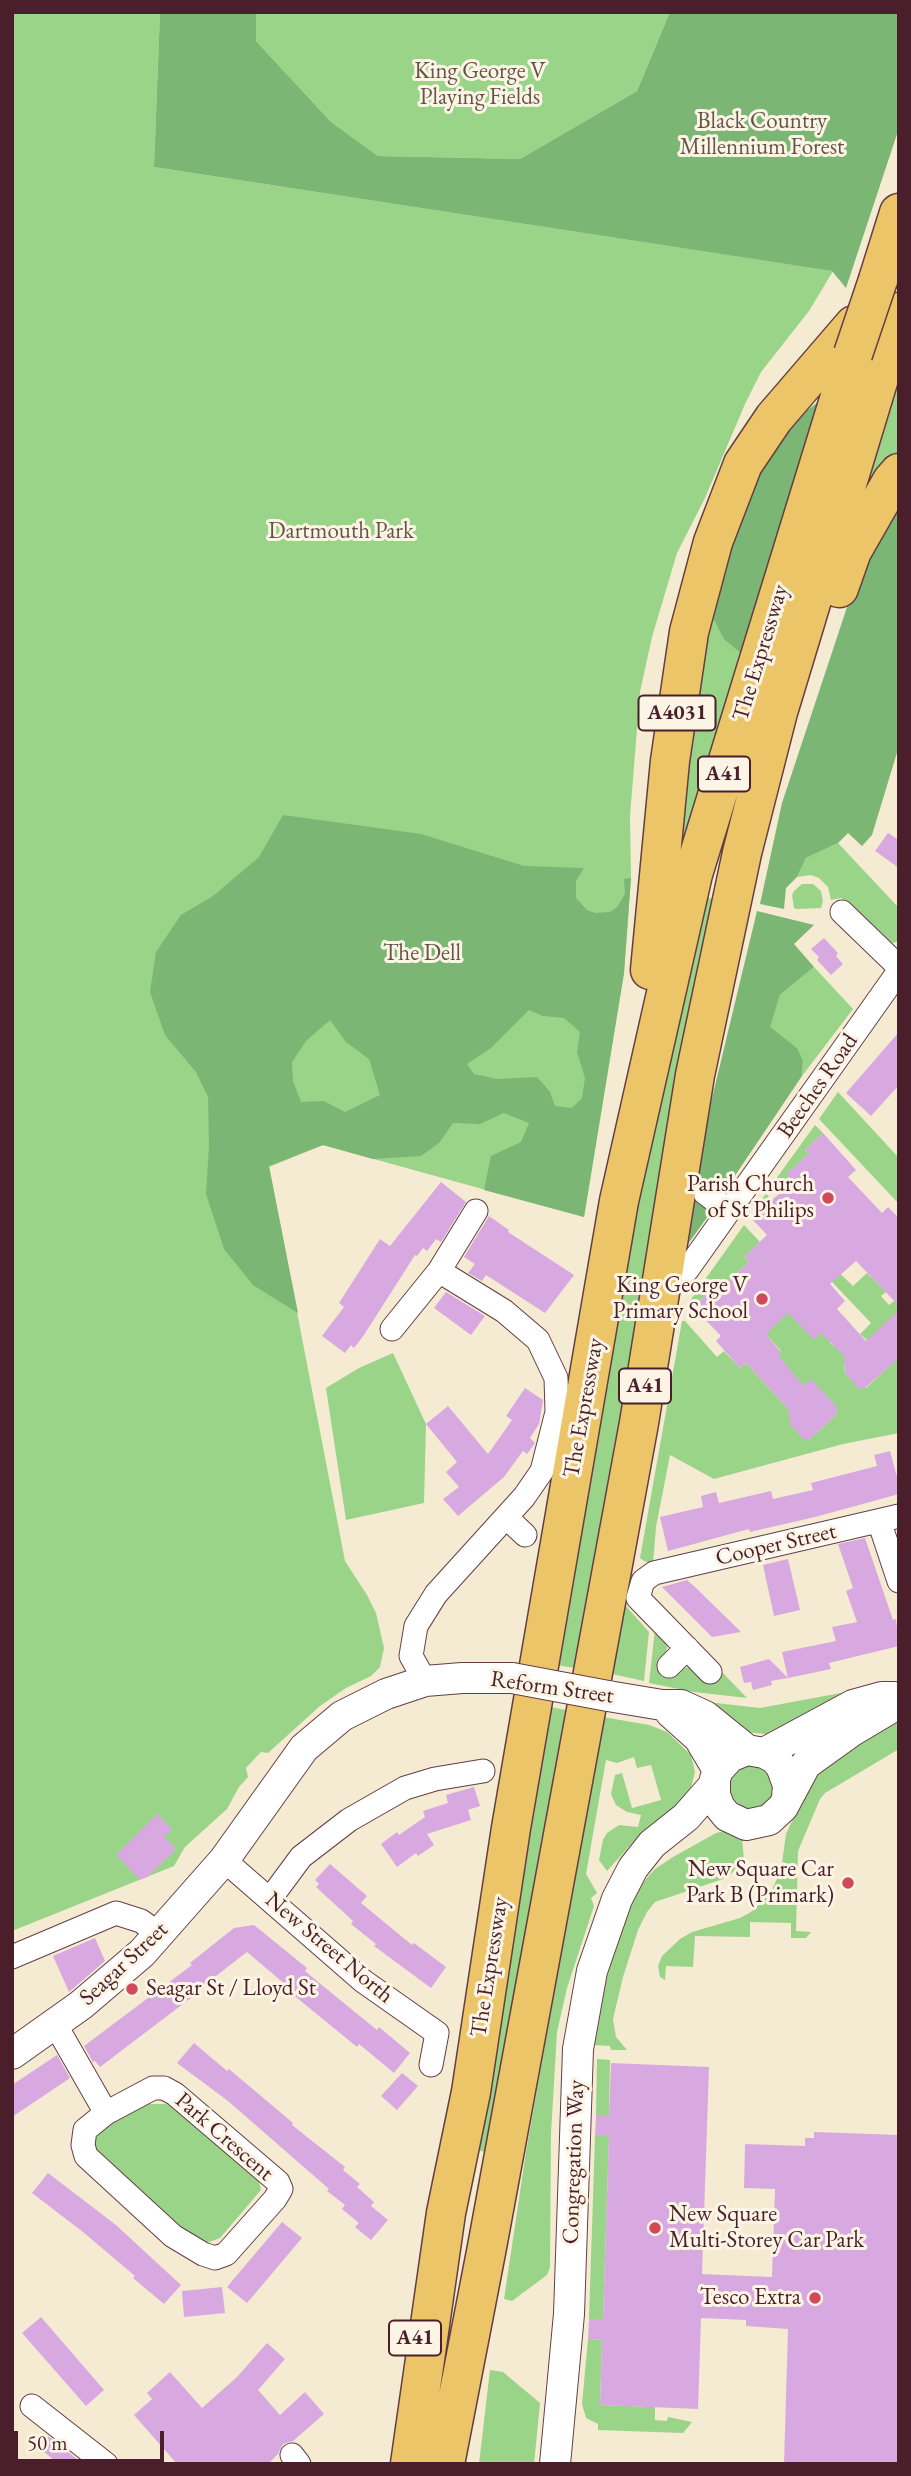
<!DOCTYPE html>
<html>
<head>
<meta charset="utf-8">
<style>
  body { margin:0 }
  #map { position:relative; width:911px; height:2476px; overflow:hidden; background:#f5ebd3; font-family:"EB Garamond",serif }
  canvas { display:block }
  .frame { position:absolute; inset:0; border:14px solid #4a1f2b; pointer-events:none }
  .scale { position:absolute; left:14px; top:2431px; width:150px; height:32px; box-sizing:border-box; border:4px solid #4a1f2b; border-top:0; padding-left:9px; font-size:21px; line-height:24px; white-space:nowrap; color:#4a1f2b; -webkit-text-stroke:5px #fcf5e5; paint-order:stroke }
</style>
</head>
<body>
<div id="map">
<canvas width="911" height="2476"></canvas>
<div class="frame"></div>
<div class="scale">50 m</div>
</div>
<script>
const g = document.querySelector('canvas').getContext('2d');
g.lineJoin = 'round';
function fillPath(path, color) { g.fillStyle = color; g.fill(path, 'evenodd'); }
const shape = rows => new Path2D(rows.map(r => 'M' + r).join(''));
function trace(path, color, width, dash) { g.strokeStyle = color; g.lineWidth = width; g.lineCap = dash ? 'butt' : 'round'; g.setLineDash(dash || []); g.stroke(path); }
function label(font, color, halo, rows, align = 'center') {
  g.font = font + ' "EB Garamond",serif'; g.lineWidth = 6; g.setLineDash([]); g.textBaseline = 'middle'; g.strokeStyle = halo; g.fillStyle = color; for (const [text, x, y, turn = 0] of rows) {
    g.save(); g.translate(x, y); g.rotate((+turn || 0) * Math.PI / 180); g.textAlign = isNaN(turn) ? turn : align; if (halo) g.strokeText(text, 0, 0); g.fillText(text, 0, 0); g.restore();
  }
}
const green = shape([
  [12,12,160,12,154,167,833,271,809,311,761,372,745,404,705,498,677,553,652,637,640,692,630,816,631,878,624,973,584,1217,323,1145,269,1167,345,1561,367,1595,376,1613,384,1648,380,1667,371,1676,346,1688,320,1706,268,1753,261,1752,246,1768,248,1777,239,1787,227,1809,185,1847,174,1866,12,1931],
  [256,12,670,12,637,91,520,159,378,156,331,122,256,41],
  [899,352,899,454,876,487,851,528],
  [707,606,747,658,670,880],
  [838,843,899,908,899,941,893,943,885,938,846,901,841,898,831,900,828,887,819,878,811,875,797,877,806,858],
  [802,884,813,884,821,891,823,901,821,908,797,909,794,908,792,895,794,891],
  [701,896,721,901,581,1669,550,1664,582,1476],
  [814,967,853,1009,802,1076,803,1061,769,1027,780,995],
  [838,1092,899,1158,899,1204,819,1119],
  [815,1125,823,1133,805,1150,809,1154,787,1174,793,1182,782,1192,773,1183],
  [766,1194,831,1255,826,1260,853,1286,867,1273,886,1292,881,1296,889,1305,899,1297,899,1433,843,1444,714,1479,670,1455,656,1527,653,1564,644,1561,640,1558,682,1321,685,1321,717,1357,724,1351,740,1368,746,1363,790,1411,788,1413,790,1417,790,1424,804,1439,810,1439,837,1414,837,1408,811,1380,801,1388,774,1358,781,1351,766,1334,769,1292,814,1339,824,1330,831,1344,834,1346,837,1344,852,1360,844,1366,845,1373,859,1388,866,1388,893,1363,860,1334,871,1323,758,1204],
  [744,1225,760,1242,744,1257,749,1262,714,1294,711,1290,693,1307,689,1302],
  [677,1244,688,1244,672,1319,625,1605,649,1632,644,1681,603,1672],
  [393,1353,426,1424,424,1503,346,1520,326,1388,359,1368],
  [655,1629,668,1642,666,1653,658,1661,671,1675,679,1667,720,1670,747,1698,694,1692,649,1683],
  [878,1686,773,1735,747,1732,690,1700,760,1708],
  [540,1705,571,1711,493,2153,469,2149],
  [603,1717,649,1725,667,1732,691,1755,695,1772,690,1792,668,1815,643,1831,607,1871,599,1860,603,1840,607,1833,619,1825,638,1827,641,1815,627,1812,616,1805,611,1794,615,1775,622,1773,632,1808,661,1800,651,1765,637,1768,634,1757,617,1763,606,1760,586,1874,597,1893,591,1898,594,1906,567,1988,557,2032,551,2133,550,2267,547,2275,512,2301,504,2299,526,2152],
  [899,1718,899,1749,825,1793,820,1799,798,1851,796,1931,811,1932,806,1938,791,1938,791,1923,750,1922,750,1937,695,1936,693,1967,666,1966,665,1980,660,1977,658,1966,662,1956,680,1939,692,1932,740,1918,751,1912,770,1894,781,1870,786,1834,799,1806,812,1770],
  [759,1763,777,1785,769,1805,750,1810,744,1809,731,1796,730,1778,737,1769],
  [728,1830,742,1838,744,1860,739,1868,723,1879,655,1902,647,1912,638,1930,623,1977,613,2019,616,2037,627,2050,611,2050,610,2046,592,2045,601,1985,623,1919,637,1889,655,1869,673,1857,716,1833],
  [597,2059,610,2060,609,2116,596,2116],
  [144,2104,167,2104,189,2115,257,2173,261,2190,220,2238,209,2242,188,2239,94,2154,94,2140,107,2126],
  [595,2136,609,2136,603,2319,589,2319],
  [588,2339,602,2340,600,2405,655,2407,655,2420,667,2421,668,2417,692,2422,683,2433,598,2430,598,2424,586,2418,582,2404],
  [490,2370,503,2372,540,2403,534,2464,479,2464]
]);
const forest = shape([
  [160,12,256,12,256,41,331,122,378,156,520,159,637,91,670,12,899,12,899,128,846,288,832,271,154,167],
  [826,396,747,658,724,639,707,606,753,469,789,424],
  [899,498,899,746,872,835,862,846,848,833,838,843,806,858,797,877,786,888,784,909,760,904,782,803,862,562],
  [283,815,421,834,524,866,584,868,576,881,576,898,587,910,595,913,610,912,617,907,625,894,624,879,631,878,624,973,584,1217,484,1190,491,1156,521,1142,529,1123,504,1113,480,1124,453,1123,439,1143,421,1156,373,1159,323,1145,269,1166,298,1313,253,1285,224,1249,206,1194,209,1146,208,1097,196,1072,165,1035,150,992,156,952,181,915,213,896,259,857],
  [529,1010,543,1016,564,1018,580,1032,577,1052,585,1078,582,1098,572,1108,555,1106,550,1092,537,1077,497,1079,474,1074,467,1064,491,1048],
  [330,1020,346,1042,369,1059,380,1095,345,1112,324,1101,301,1102,293,1081,292,1062,306,1041],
  [757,911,814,925,794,944,814,967,780,995,770,1027,797,1048,803,1061,802,1076,726,1189,722,1189,711,1181,699,1201,709,1211,708,1216,688,1244,677,1244]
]);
const building = shape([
  [888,833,899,840,899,868,875,851],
  [824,938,838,953,836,956,843,964,831,975,817,960,819,957,811,949],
  [899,1032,899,1085,871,1116,846,1093],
  [823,1133,856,1170,848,1177,882,1213,888,1207,899,1218,899,1306,856,1261,830,1284,845,1301,837,1309,866,1341,899,1310,899,1358,865,1388,859,1389,845,1373,844,1356,821,1333,814,1340,788,1313,766,1334,781,1352,778,1355,804,1386,811,1379,837,1407,837,1414,810,1439,803,1439,790,1424,790,1417,787,1413,790,1411,746,1363,740,1368,716,1341,721,1336,693,1307,711,1290,714,1294,749,1262,744,1257,767,1235,751,1218,793,1182,786,1174,809,1154,805,1150],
  [441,1182,466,1202,441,1242,436,1239,427,1251,423,1248,417,1256,415,1255,364,1335,354,1348,351,1345,345,1353,322,1336,344,1307,339,1303,380,1239,390,1246],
  [489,1216,509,1230,508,1232,574,1275,545,1313,486,1275,482,1281,468,1273,475,1264,464,1257],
  [446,1292,485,1316,471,1335,434,1308],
  [525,1388,543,1400,539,1424,530,1438,535,1443,527,1454,523,1451,504,1477,458,1516,443,1499,459,1487,446,1472,457,1462,426,1424,448,1406,488,1454,512,1420,506,1416],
  [890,1451,899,1484,899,1494,815,1517,750,1532,749,1529,668,1551,660,1517,703,1507,701,1496,716,1492,719,1503,771,1491,773,1499,813,1490,811,1483,877,1466,874,1455],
  [865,1538,893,1620,896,1619,899,1646,829,1663,831,1669,788,1678,782,1652,836,1641,832,1627,857,1622,846,1591,853,1588,838,1544],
  [788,1559,800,1610,774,1616,763,1565],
  [687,1580,695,1587,741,1632,712,1637,662,1587],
  [769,1659,788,1678,771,1681,772,1685,753,1690,751,1682,744,1683,740,1667],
  [474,1787,480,1806,468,1810,471,1820,427,1834,434,1845,418,1856,416,1853,397,1867,381,1844,397,1832,399,1835,425,1817,423,1811,448,1803,446,1795],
  [157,1814,172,1829,164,1837,176,1849,149,1876,140,1880,116,1855],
  [330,1864,367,1896,361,1903,412,1945,414,1943,446,1967,431,1988,374,1946,376,1944,351,1924,353,1921,316,1887,319,1884,315,1880],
  [254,1925,307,1968,305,1971,323,1986,377,2030,379,2027,410,2053,394,2073,359,2044,357,2047,291,1993,293,1991,247,1952,203,1986,204,1988,100,2067,95,2061,93,2062,84,2046,192,1965,190,1963,234,1928],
  [95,1938,105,1961,69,1992,53,1956],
  [194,2043,227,2071,229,2069,293,2123,292,2125,345,2167,343,2170,360,2184,357,2187,374,2202,371,2206,388,2220,371,2240,355,2227,359,2223,342,2209,345,2205,327,2191,329,2189,228,2101,177,2063],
  [57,2055,70,2078,12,2117,12,2085],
  [611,2063,709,2067,702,2274,772,2277,775,2189,744,2188,745,2144,805,2146,805,2138,814,2138,814,2132,899,2135,899,2464,784,2464,788,2329,746,2326,746,2320,701,2318,698,2409,600,2405,602,2340,588,2339,589,2319,603,2319,609,2136,595,2136,596,2116,609,2116],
  [402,2073,418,2086,397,2110,381,2096],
  [48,2173,116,2225,181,2285,164,2304,133,2278,135,2276,83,2232,32,2193],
  [282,2222,302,2238,247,2303,227,2287],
  [222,2287,225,2313,184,2317,182,2291],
  [41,2317,104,2390,86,2406,22,2333],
  [267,2343,285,2359,258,2390,280,2415,305,2392,324,2414,293,2441,283,2444,278,2454,268,2464,177,2464,134,2415,152,2399,147,2393,170,2372,202,2408,237,2377],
  [48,2436,83,2464,59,2464,39,2448]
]);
const minor = shape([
  [842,912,899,967],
  [705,1193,729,1211],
  [687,1270,899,971],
  [392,1329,439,1271,476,1211],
  [506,1517,525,1535],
  [879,1521,899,1581],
  [669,1666,687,1648],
  [710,1672,638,1598,643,1581,654,1573,899,1516],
  [425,1681,411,1656,416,1626,436,1594,524,1497,542,1471,557,1412,556,1378,538,1340,504,1311,439,1271],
  [224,1860,363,1981,437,2033,431,2065],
  [270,1899,301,1857,349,1820,405,1788,435,1779,483,1771],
  [12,1957,116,1913,141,1921,159,1934],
  [55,2024,106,2113,85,2130,83,2145,86,2156,173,2236,203,2254,215,2258,226,2254,275,2199,281,2189,278,2182,175,2094,164,2088,153,2088,106,2113],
  [32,2406,106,2464],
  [292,2455,299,2464]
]);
const tertiary = shape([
  [608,1696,662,1705,681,1705,705,1716,747,1750],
  [670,1712,699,1738,718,1770],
  [764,1753,853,1705,882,1697,894,1697],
  [787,1798,788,1785,781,1766,774,1758,764,1753,747,1750,730,1757,718,1770,715,1779,715,1795,719,1806,727,1816,746,1825,769,1820,783,1807,806,1764,852,1731,899,1703],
  [12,2054,81,2005,142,1953,224,1860,304,1748,342,1716,386,1694,425,1681,462,1678,512,1678],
  [555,2464,569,2314,578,2049,592,1971,617,1899,633,1868,652,1844,686,1817,714,1785]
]);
const trunk = shape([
  [878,280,899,213],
  [839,588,852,551,892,481,899,473],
  [650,970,670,761,689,632,713,542,743,464,774,418,854,325],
  [410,2464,446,2213,471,2092,511,1828,619,1201,693,874,853,354],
  [445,2464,487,2247,639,1423,695,1075,742,853,778,712,899,312]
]);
const tertiaryBridge = shape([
  [512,1678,608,1696]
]);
const trunkBridge = shape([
  [853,354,878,280]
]);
const markers = [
  [828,1198,7,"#d1495b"],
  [762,1299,7,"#d1495b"],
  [848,1883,7,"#d1495b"],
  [132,1989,7,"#d1495b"],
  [655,2228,7,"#d1495b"],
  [815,2298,7,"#d1495b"]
];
const shields = [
  [677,713,77],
  [724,774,52],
  [645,1386,52],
  [415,2338,52]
];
const shieldNames = [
  ["A4031",677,713],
  ["A41",724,774],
  ["A41",645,1386],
  ["A41",415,2338]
];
const parkNames = [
  ["King George V",480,72],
  ["Playing Fields",480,98],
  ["Black Country",762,122],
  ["Millennium Forest",762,148],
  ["Dartmouth Park",341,532],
  ["The Dell",422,954]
];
const streetNames = [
  ["The Expressway",761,653,-73],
  ["Beeches Road",818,1086,-55],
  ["The Expressway",584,1408,-80],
  ["Cooper Street",776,1545,-13],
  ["Reform Street",552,1688,8],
  ["New Street North",329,1948,40],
  ["Seagar Street",124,1964,-43],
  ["The Expressway",490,1967,-81],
  ["Park Crescent",224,2137,41],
  ["Congregation Way",574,2162,-88]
];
const poiNames = [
  ["Parish Church",814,1185],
  ["of St Philips",814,1211],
  ["King George V",748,1286],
  ["Primary School",748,1312],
  ["New Square Car",834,1870],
  ["Park B (Primark)",834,1896],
  ["Seagar St / Lloyd St",146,1989,"left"],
  ["New Square",669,2215,"left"],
  ["Multi-Storey Car Park",669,2241,"left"],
  ["Tesco Extra",801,2298]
];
fillPath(green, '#9ad488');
fillPath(forest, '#7bb674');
fillPath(building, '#d7a9e0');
trace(minor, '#643e44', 25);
trace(tertiary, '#643e44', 32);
trace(trunk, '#643e44', 41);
trace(minor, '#fff', 23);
trace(tertiary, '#fff', 30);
trace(trunk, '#edc569', 38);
trace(tertiaryBridge, '#643e44', 32, []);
trace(trunkBridge, '#643e44', 41, []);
trace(tertiaryBridge, '#fff', 30);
trace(trunkBridge, '#edc569', 38);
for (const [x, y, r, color] of markers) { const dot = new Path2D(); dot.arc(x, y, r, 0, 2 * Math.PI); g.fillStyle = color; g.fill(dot); trace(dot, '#fcf5e5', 2.5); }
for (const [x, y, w] of shields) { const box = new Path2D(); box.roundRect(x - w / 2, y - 17.5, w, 35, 5); g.fillStyle = '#fcf5e5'; g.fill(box); trace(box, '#4a1f2b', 2); }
label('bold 21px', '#4a1f2b', null, shieldNames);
label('23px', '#625547', '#fcf5e5', parkNames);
label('23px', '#4a1f2b', '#fcf5e5', streetNames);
label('23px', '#4a1f2b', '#fcf5e5', poiNames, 'right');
</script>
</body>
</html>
